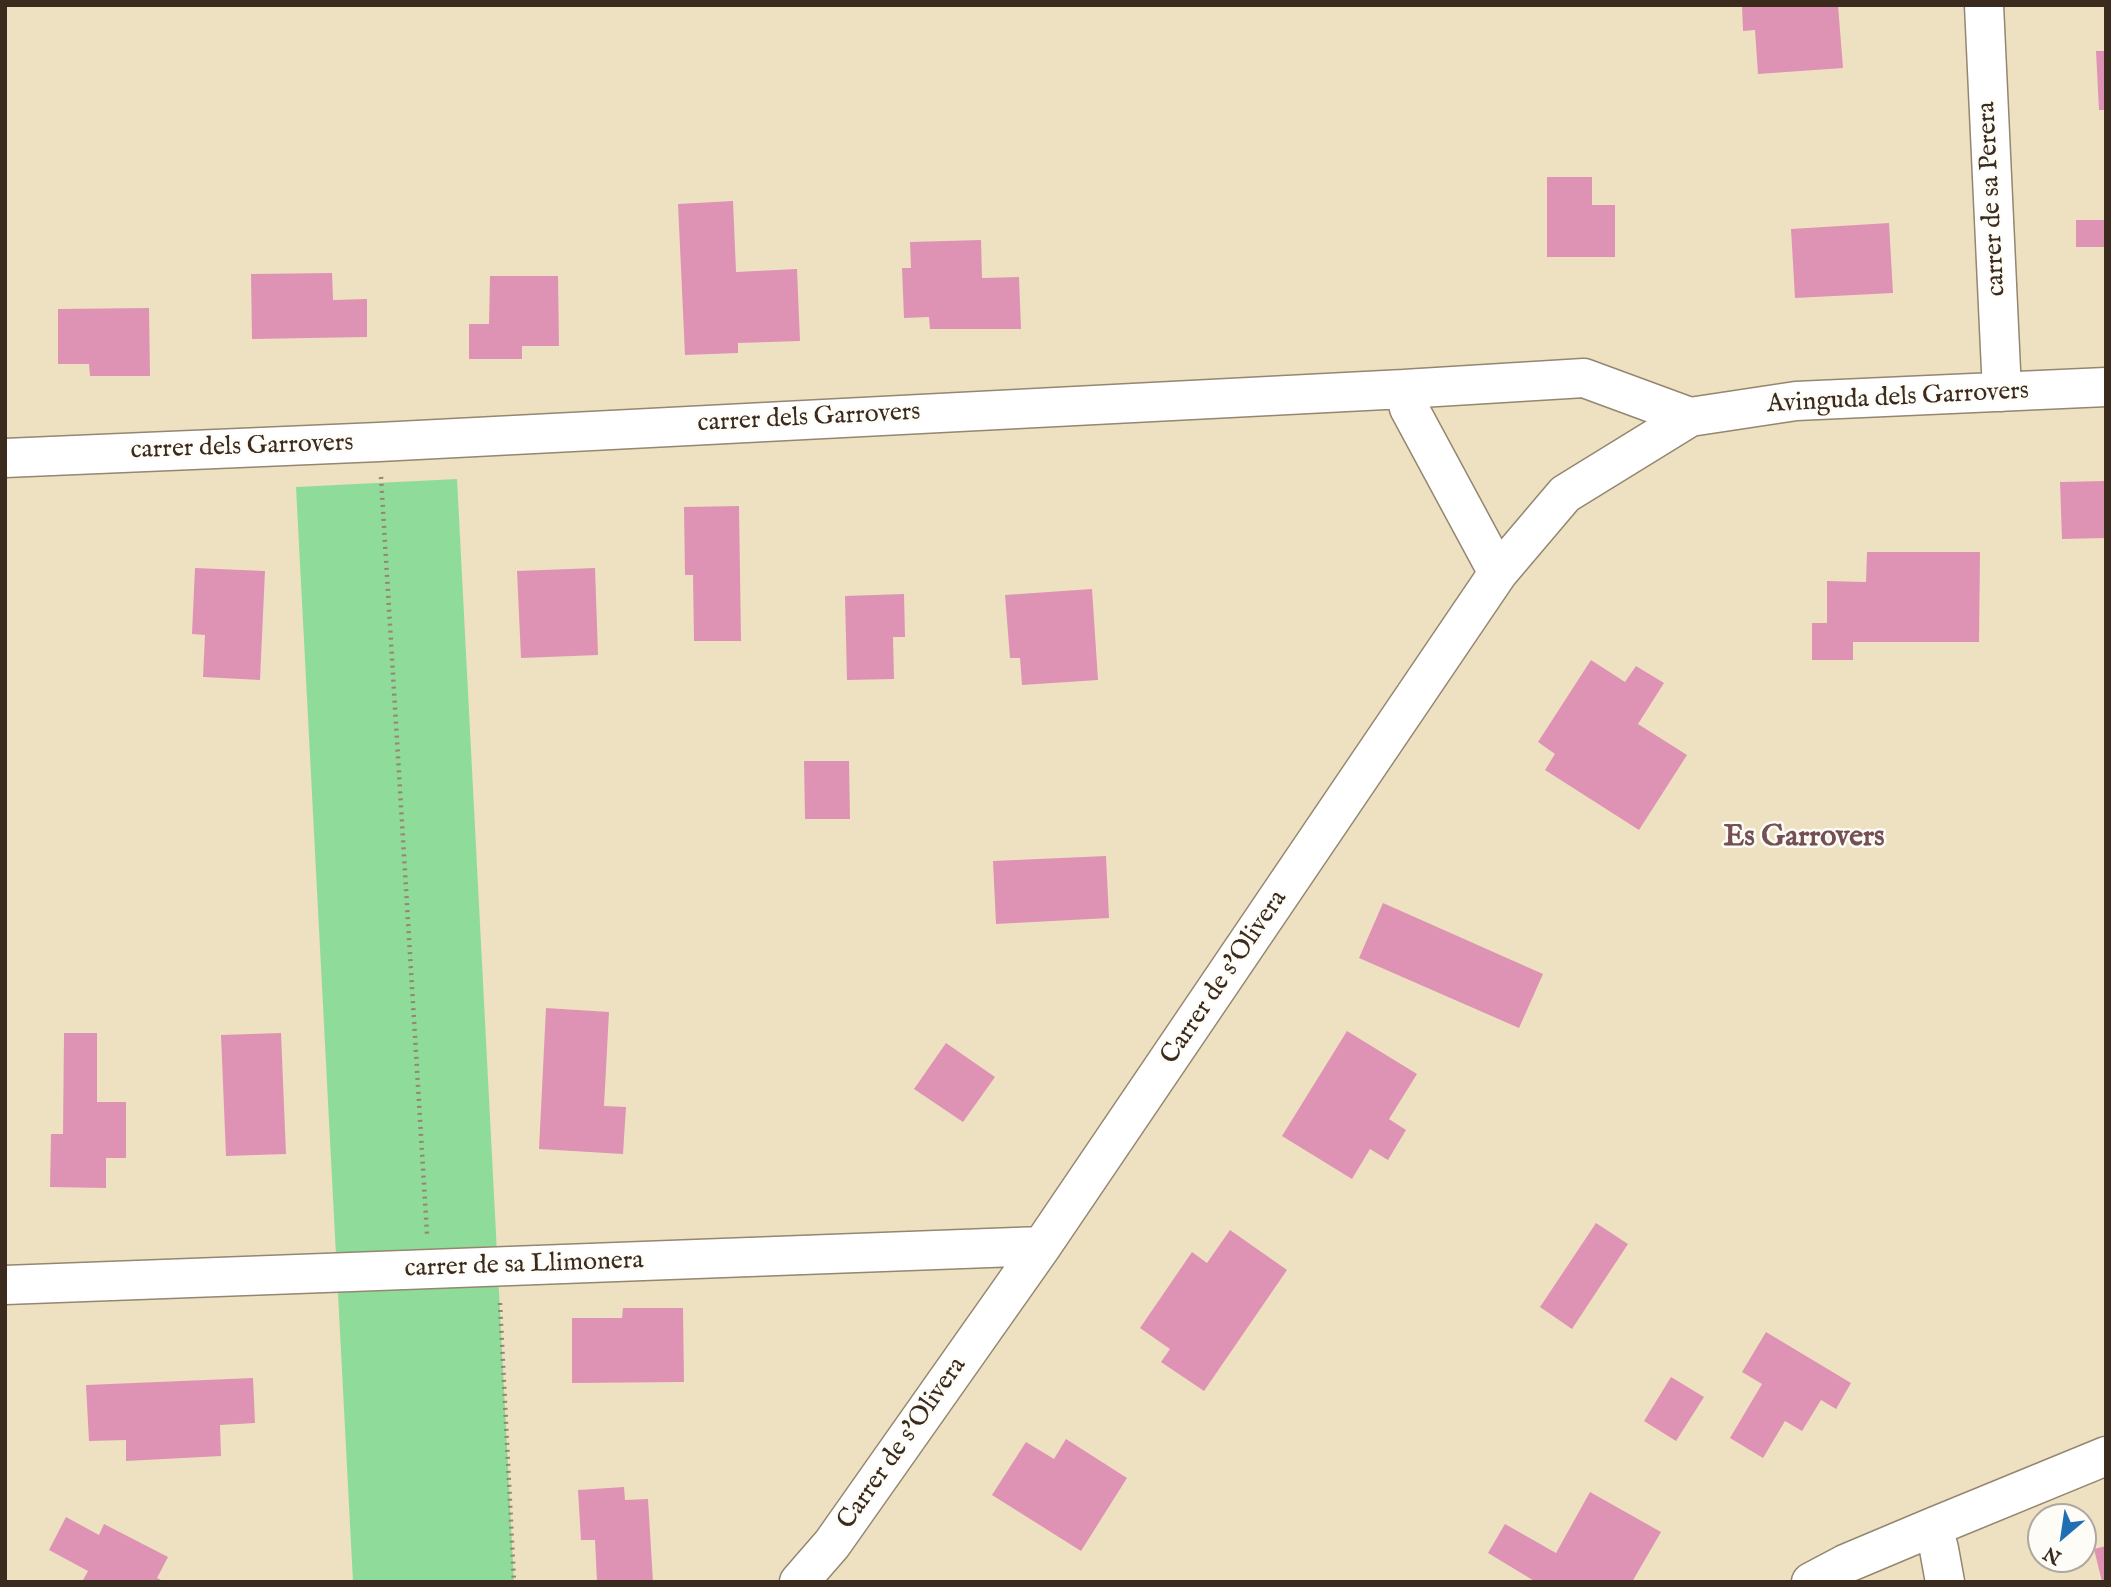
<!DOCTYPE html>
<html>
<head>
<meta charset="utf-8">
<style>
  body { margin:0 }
  #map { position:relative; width:2111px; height:1587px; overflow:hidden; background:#eee1c1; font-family:"IM FELL English",serif }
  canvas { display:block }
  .frame { position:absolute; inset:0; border:7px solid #3b2a1e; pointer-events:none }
  .north { position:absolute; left:2027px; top:1503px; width:70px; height:70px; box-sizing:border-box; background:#fdfcf7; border:2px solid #afa8a0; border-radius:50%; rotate:209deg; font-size:19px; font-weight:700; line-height:28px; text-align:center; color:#3b2a1e }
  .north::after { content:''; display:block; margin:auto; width:24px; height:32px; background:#1f6fb2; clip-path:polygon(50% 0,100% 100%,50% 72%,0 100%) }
</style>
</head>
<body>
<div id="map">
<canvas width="2111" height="1587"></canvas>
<div class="frame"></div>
<div class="north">N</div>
</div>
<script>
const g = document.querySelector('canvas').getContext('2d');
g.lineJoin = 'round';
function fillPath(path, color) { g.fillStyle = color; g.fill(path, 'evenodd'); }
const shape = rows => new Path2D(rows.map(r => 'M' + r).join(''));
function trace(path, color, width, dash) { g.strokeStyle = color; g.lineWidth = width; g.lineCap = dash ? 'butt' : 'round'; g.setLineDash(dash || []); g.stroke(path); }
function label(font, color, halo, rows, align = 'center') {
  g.font = font + ' "IM FELL English",serif'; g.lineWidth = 5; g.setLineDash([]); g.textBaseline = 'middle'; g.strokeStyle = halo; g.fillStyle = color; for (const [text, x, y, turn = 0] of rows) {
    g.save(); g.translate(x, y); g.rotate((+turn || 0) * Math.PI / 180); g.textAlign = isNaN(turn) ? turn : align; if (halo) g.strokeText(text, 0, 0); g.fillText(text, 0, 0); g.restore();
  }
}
const green = shape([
  [457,479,514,1582,353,1582,296,487]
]);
const building = shape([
  [1742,5,1838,5,1843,68,1758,74,1755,30,1743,31],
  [2096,51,2106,51,2106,110,2099,110],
  [1547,177,1592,177,1592,205,1615,205,1615,257,1547,257],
  [733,201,736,272,797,269,800,341,738,343,738,353,685,355,678,204],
  [2076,220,2106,220,2106,247,2076,247],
  [1889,223,1893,293,1795,298,1791,229],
  [981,240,982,278,1019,277,1021,329,930,329,929,317,904,318,902,268,911,268,910,242],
  [332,273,333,300,367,299,367,337,252,339,251,274],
  [490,276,558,276,559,346,522,346,522,359,469,359,469,324,489,324],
  [149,308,150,376,90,376,89,364,58,364,58,309],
  [2106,481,2106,538,2062,539,2060,482],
  [739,506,741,641,694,641,693,575,685,575,684,507],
  [1867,552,1980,552,1979,642,1853,642,1853,660,1812,660,1812,623,1827,623,1827,581,1866,582],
  [195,568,265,571,260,680,203,677,205,635,192,634],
  [595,568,598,655,521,658,517,571],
  [1092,589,1098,680,1022,685,1020,658,1010,658,1005,595],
  [904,594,905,637,893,637,894,679,847,680,845,596],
  [1591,660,1625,682,1636,666,1664,683,1638,724,1687,755,1639,830,1545,770,1555,754,1538,742],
  [804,761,849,761,850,819,805,819],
  [1106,856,1109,918,996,924,993,861],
  [1383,903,1543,974,1519,1028,1359,958],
  [546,1008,609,1012,604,1106,626,1107,623,1154,539,1149],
  [1347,1031,1417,1074,1389,1119,1406,1130,1388,1160,1370,1149,1352,1179,1282,1136],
  [64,1033,97,1033,97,1102,126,1102,126,1158,106,1158,106,1188,50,1187,51,1134,63,1134],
  [281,1033,286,1154,226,1156,221,1035],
  [946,1043,995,1077,963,1122,914,1089],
  [1596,1223,1628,1244,1572,1329,1540,1307],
  [1230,1230,1287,1270,1204,1391,1161,1362,1170,1349,1140,1328,1192,1252,1207,1263],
  [623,1308,683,1308,684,1382,572,1383,572,1318,622,1318],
  [1766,1332,1851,1383,1836,1409,1821,1400,1802,1431,1785,1421,1763,1458,1730,1438,1762,1384,1742,1372],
  [1671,1377,1704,1397,1676,1441,1644,1421],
  [253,1378,255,1423,220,1425,221,1456,126,1461,126,1440,89,1441,86,1385],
  [1066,1439,1127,1478,1081,1551,992,1495,1026,1442,1054,1459],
  [624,1487,625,1500,648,1499,653,1582,597,1582,595,1540,581,1540,578,1490],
  [1590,1492,1661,1532,1632,1582,1536,1582,1488,1553,1505,1524,1556,1553],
  [66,1517,99,1535,104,1524,168,1557,157,1578,165,1582,82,1582,88,1571,49,1550],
  [2106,1546,2106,1582,2102,1582,2094,1549]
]);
const path = shape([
  [381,477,427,1234],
  [500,1303,514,1582]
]);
const minor = shape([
  [1984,5,2002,392],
  [1404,389,1584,378,1690,417],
  [5,458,379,442,1404,389,1409,408,1498,573],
  [5,1285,1042,1246],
  [1933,1527,1939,1549,1945,1582],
  [799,1582,832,1544,1042,1246,1498,573,1565,494,1690,417,1796,401,2106,387],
  [1811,1582,1845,1564,1933,1527,2106,1456]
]);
const streetNames = [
  ["carrer de sa Perera",1993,199,-93],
  ["Avinguda dels Garrovers",1898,399,-3],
  ["carrer dels Garrovers",809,419,-3],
  ["carrer dels Garrovers",242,448,-2],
  ["Carrer de s'Olivera",1225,978,-56],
  ["carrer de sa Llimonera",524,1266,-2],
  ["Carrer de s'Olivera",903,1444,-55]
];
const quarterNames = [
  ["Es Garrovers",1804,839]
];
fillPath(green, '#8fdc9a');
fillPath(building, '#de93b5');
trace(minor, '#948670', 41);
trace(path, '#948670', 4.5, [2, 5]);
trace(minor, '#fff', 38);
label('26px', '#3b2a1e', '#fdfcf7', streetNames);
label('bold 30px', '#744f53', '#fdfcf7', quarterNames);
</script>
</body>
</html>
